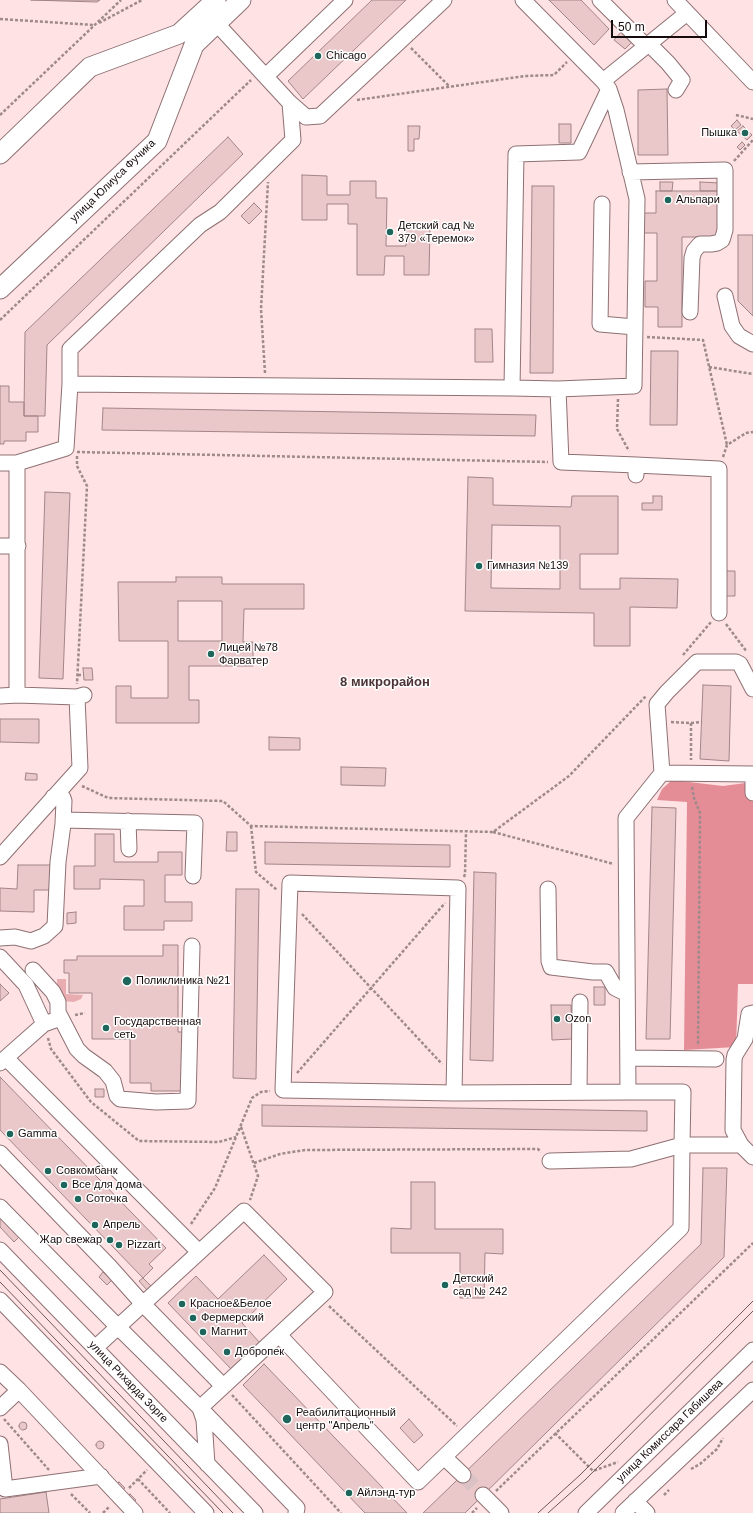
<!DOCTYPE html>
<html>
<head>
<meta charset="utf-8">
<style>
  body { margin:0 }
  #map { position:relative; width:753px; height:1513px; overflow:hidden; background:#fee2e4; font-family:Helvetica,sans-serif }
  canvas { display:block }
  .scale { position:absolute; left:611px; top:20px; width:96px; height:18px; box-sizing:border-box; border:2px solid #160b0c; border-top:0; padding-left:5px; font-size:12px; line-height:14px; white-space:nowrap; color:#160b0c; -webkit-text-stroke:3px #fff; paint-order:stroke }
</style>
</head>
<body>
<div id="map">
<canvas width="753" height="1513"></canvas>
<div class="scale">50 m</div>
</div>
<script>
const g = document.querySelector('canvas').getContext('2d');
g.lineJoin = 'round';
function fillPath(path, color) { g.fillStyle = color; g.fill(path, 'evenodd'); }
const shape = rows => new Path2D(rows.map(r => 'M' + r).join(''));
function trace(path, color, width, dash) { g.strokeStyle = color; g.lineWidth = width; g.lineCap = dash ? 'butt' : 'round'; g.setLineDash(dash || []); g.stroke(path); }
function label(font, color, halo, rows, align = 'center') {
  g.font = font + ' Helvetica,sans-serif'; g.lineWidth = 3; g.setLineDash([]); g.textBaseline = 'middle'; g.strokeStyle = halo; g.fillStyle = color; for (const [text, x, y, turn = 0] of rows) {
    g.save(); g.translate(x, y); g.rotate((+turn || 0) * Math.PI / 180); g.textAlign = isNaN(turn) ? turn : align; if (halo) g.strokeText(text, 0, 0); g.fillText(text, 0, 0); g.restore();
  }
}
const green = shape([
  [57,979,66,979,66,994,83,995,81,999,74,1002,63,1001,57,987]
]);
const forest = shape([
  [672,780,723,786,753,782,753,984,738,984,736,1047,684,1050,687,802,657,800,662,789]
]);
const building = shape([
  [31,0,100,0,97,2,31,0],
  [372,0,406,0,303,99,288,81,372,0],
  [549,0,581,0,609,29,594,45,549,0],
  [622,31,633,41,625,49,614,40,622,31],
  [667,89,668,155,638,155,638,90,667,89],
  [737,120,741,125,735,130,731,126,737,120],
  [559,124,571,124,571,143,559,143,559,124],
  [408,126,420,126,419,139,414,139,414,151,408,151,408,126],
  [743,126,752,135,747,140,737,131,743,126],
  [228,137,243,154,47,345,45,416,24,416,25,332,228,137],
  [742,142,745,145,740,150,737,147,742,142],
  [302,175,327,176,327,195,350,195,350,181,376,181,376,198,387,198,386,246,406,246,406,228,430,228,429,275,404,275,404,256,385,256,384,275,357,275,357,224,348,224,348,204,327,204,327,220,302,220,302,175],
  [660,182,673,182,672,191,660,191,660,182],
  [700,182,720,183,719,191,700,191,700,182],
  [532,186,554,186,553,373,530,373,532,186],
  [656,191,719,191,719,237,682,237,682,327,658,327,658,307,645,307,645,281,657,281,657,233,644,233,644,213,656,213,656,191],
  [254,203,262,211,249,224,241,216,254,203],
  [738,235,753,235,753,316,738,301,738,235],
  [475,329,492,329,493,362,475,362,475,329],
  [651,351,678,351,677,425,650,425,651,351],
  [0,386,9,386,9,402,24,402,24,416,38,416,38,432,26,432,26,441,4,441,4,444,0,444,0,386],
  [103,408,536,415,535,436,102,430,103,408],
  [468,477,493,478,493,505,571,507,572,496,618,496,618,554,580,554,580,589,620,589,620,578,678,579,677,608,630,607,630,646,594,646,594,613,465,611,468,477],
  [492,525,560,526,560,589,491,588,492,525],
  [45,492,70,493,63,679,39,678,45,492],
  [653,496,662,496,662,510,642,510,642,503,653,503,653,496],
  [723,571,735,571,735,596,723,596,723,571],
  [176,577,222,577,222,584,304,584,304,609,244,609,243,642,253,642,253,666,189,666,189,700,199,700,199,723,116,723,116,686,131,686,131,698,168,698,168,641,119,641,118,582,176,582,176,577],
  [178,601,222,601,222,641,178,641,178,601],
  [83,668,92,668,93,680,84,680,83,668],
  [703,685,731,686,729,761,700,759,703,685],
  [0,719,39,719,39,743,0,742,0,719],
  [269,737,300,738,300,750,269,750,269,737],
  [341,767,386,768,385,786,341,785,341,767],
  [26,773,37,774,37,780,25,780,26,773],
  [652,807,676,808,670,1039,646,1039,652,807],
  [227,832,237,832,237,851,226,851,227,832],
  [95,834,114,834,114,862,158,862,158,852,182,852,182,875,165,875,165,902,192,902,192,921,164,921,164,930,124,930,124,906,144,906,144,880,100,879,100,889,74,889,74,866,95,866,95,834],
  [265,842,450,845,450,867,265,864,265,842],
  [18,865,54,865,53,890,34,890,34,912,0,911,0,888,17,889,18,865],
  [474,872,496,873,493,1061,470,1060,474,872],
  [236,889,259,889,256,1079,233,1078,236,889],
  [76,912,76,923,67,924,67,913,76,912],
  [163,945,178,945,178,1032,185,1032,185,1091,151,1091,151,1083,130,1083,130,1039,92,1039,92,993,69,993,69,973,64,973,64,960,77,960,77,956,163,956,163,945],
  [0,984,9,993,0,1001,0,984],
  [594,987,605,987,605,1005,594,1005,594,987],
  [551,1005,571,1005,572,1039,552,1040,551,1005],
  [0,1077,166,1248,149,1264,153,1268,143,1278,0,1130,0,1077],
  [95,1089,104,1089,104,1097,95,1097,95,1089],
  [262,1105,647,1111,647,1131,262,1126,262,1105],
  [703,1168,727,1168,724,1257,465,1513,423,1513,701,1244,703,1168],
  [411,1182,435,1182,435,1229,503,1229,503,1254,485,1253,484,1298,460,1298,460,1253,391,1253,391,1228,411,1229,411,1182],
  [4,1215,21,1235,14,1242,0,1227,0,1219,4,1215],
  [264,1255,287,1279,242,1323,260,1343,232,1370,168,1303,196,1276,218,1299,264,1255],
  [103,1272,112,1280,107,1285,99,1277,103,1272],
  [143,1278,151,1286,147,1290,139,1281,143,1278],
  [264,1364,407,1513,365,1513,243,1385,264,1364],
  [409,1419,423,1435,414,1443,400,1428,409,1419],
  '19 1426a4 4 0 1 1 8 0a4 4 0 1 1-8 0Z',
  '96 1445a4 4 0 1 1 8 0a4 4 0 1 1-8 0Z',
  [119,1482,125,1488,120,1492,114,1487,119,1482],
  [46,1492,49,1513,0,1513,0,1499,46,1492],
  [130,1494,136,1500,131,1504,125,1498,130,1494]
]);
const minorTunnel = shape([
  [463,1475,483,1495]
]);
const path = shape([
  [0,19,94,25],
  [99,23,142,0],
  [411,48,450,87],
  [357,100,525,76,554,75,567,62],
  [0,115,121,0],
  [736,115,753,119],
  [734,161,753,140],
  [0,320,251,80],
  [647,337,703,340,727,445],
  [709,367,753,374],
  [265,373,261,309,268,182],
  [618,399,617,429,629,451],
  [77,452,548,462],
  [77,456,77,466,87,486,77,684],
  [723,457,727,445,746,433,753,432],
  [726,624,747,652],
  [683,655,711,622],
  [78,675,84,675],
  [671,722,691,723,691,760],
  [691,723,702,722],
  [82,786,108,798,223,801,251,826,493,832,569,776,646,696],
  [692,787,694,798,700,813,698,1046],
  [251,826,256,872,277,890],
  [493,832,614,864],
  [464,877,465,874,466,831],
  [302,914,442,1064],
  [75,1015,85,1013],
  [48,1038,51,1049,91,1102,139,1141,219,1142,236,1137],
  [297,1073,445,903],
  [241,1127,258,1176,250,1200],
  [254,1163,280,1154,305,1150,538,1149,541,1152],
  [191,1224,215,1188,252,1098,261,1092,270,1091],
  [329,1306,457,1426],
  [232,1395,341,1513],
  [4,1419,49,1470],
  [555,1433,593,1471,618,1462],
  [691,1469,700,1464,717,1449,723,1438],
  [138,1479,170,1513],
  [129,1488,147,1470],
  [496,1491,753,1243],
  [71,1494,90,1513],
  [664,1495,669,1490],
  [103,1513,110,1506],
  [472,1513,477,1508]
]);
const minor = shape([
  [523,0,603,81,687,13],
  [600,0,646,46],
  [675,0,753,82],
  [649,44,668,63,682,80,676,90],
  [266,76,345,0],
  [603,81,609,89,616,110,637,199,634,386,558,389,512,388,516,154,579,152,609,89],
  [290,103,306,117,320,116,444,0],
  [630,172,725,170,725,230,723,237,722,240,717,243,711,244,700,244,694,251,692,258,690,312],
  [602,204,600,324,635,327],
  [725,296,732,326,739,336,753,344],
  [70,384,512,388],
  [558,389,561,462,636,465,636,475],
  [0,463,17,463],
  [636,465,719,469,719,613],
  [0,546,18,546],
  [84,695,77,697,17,695,17,463,66,448,70,384,70,349,200,225,220,212,293,140,290,103,217,24],
  [0,696,17,695],
  [662,773,753,774],
  [753,774,753,793],
  [63,820,195,823,193,876],
  [128,821,129,849],
  [0,857,80,768,77,697],
  [548,889,549,961,551,967,593,972,606,972,615,988,627,994],
  [0,938,15,937,31,941,44,936,55,926,58,862,63,824,64,801,63,798,53,797],
  [0,957,26,985,44,1024],
  [33,970,53,992,58,1002,58,1012,61,1018],
  [6,1058,199,1252],
  [628,1058,716,1059],
  [0,1063,44,1024,61,1018,77,1049,84,1056,105,1071,113,1081,117,1096,120,1099,156,1102,188,1101,192,946],
  [579,1092,580,1002],
  [454,1093,458,888,290,883,283,1090,454,1093,628,1092],
  [741,1145,733,1130,734,1060,735,1055,745,1039,749,1014,753,1013],
  [0,1153,110,1267,143,1304,223,1386],
  [550,1161,631,1159,682,1145,683,1092,628,1092,626,818,662,773,657,704,667,692,697,662,736,662,740,664,753,689],
  [0,1207,118,1327,200,1408,297,1508,296,1513],
  [0,1250,255,1513],
  [0,1300,206,1513],
  [279,1335,418,1482,681,1228,682,1145,741,1145,753,1157],
  [95,1348,244,1211,325,1292,200,1408,204,1420,207,1464],
  [0,1372,19,1390,135,1513],
  [0,1408,19,1390],
  [0,1444,5,1489,101,1476],
  [444,1457,463,1475],
  [483,1495,501,1513],
  [635,1501,647,1513],
  [586,1513,753,1350],
  [623,1513,753,1390]
]);
const major = shape([
  [0,154,90,67,179,34,216,0],
  [0,289,157,141,194,45,241,0]
]);
const tram = shape([
  [0,1270,233,1513],
  [0,1282,223,1513],
  [538,1513,580,1475,753,1301],
  [548,1513,585,1480,753,1311]
]);
const markers = [
  [318,56,4,"#1e665b"],
  [745,133,4,"#1e665b"],
  [668,200,4,"#1e665b"],
  [390,232,4,"#1e665b"],
  [479,566,4,"#1e665b"],
  [211,654,4,"#1e665b"],
  [127,981,5,"#1e665b"],
  [557,1019,4,"#1e665b"],
  [106,1028,4,"#1e665b"],
  [10,1134,4,"#1e665b"],
  [48,1171,4,"#1e665b"],
  [64,1185,4,"#1e665b"],
  [78,1199,4,"#1e665b"],
  [95,1225,4,"#1e665b"],
  [110,1240,4,"#1e665b"],
  [119,1245,4,"#1e665b"],
  [445,1285,4,"#1e665b"],
  [182,1304,4,"#1e665b"],
  [193,1318,4,"#1e665b"],
  [203,1332,4,"#1e665b"],
  [227,1352,4,"#1e665b"],
  [287,1419,5,"#1e665b"],
  [349,1493,4,"#1e665b"]
];
const poiNames = [
  ["Chicago",326,56],
  ["Пышка",737,133,"right"],
  ["Альпари",676,200],
  ["Детский сад №",398,226],
  ["379 «Теремок»",398,239],
  ["Гимназия №139",487,566],
  ["Лицей №78",219,648],
  ["Фарватер",219,661],
  ["Поликлиника №21",136,981],
  ["Ozon",565,1019],
  ["Государственная",114,1022],
  ["сеть",114,1035],
  ["Gamma",18,1134],
  ["Совкомбанк",56,1171],
  ["Все для дома",72,1185],
  ["Соточка",86,1199],
  ["Апрель",103,1225],
  ["Жар свежар",102,1240,"right"],
  ["Pizzart",127,1245],
  ["Детский",453,1279],
  ["сад № 242",453,1292],
  ["Красное&Белое",190,1304],
  ["Фермерский",201,1318],
  ["Магнит",211,1332],
  ["Добропек",235,1352],
  ["Реабилитационный",296,1413],
  ["центр \"Апрель\"",296,1426],
  ["Айлэнд-тур",357,1493]
];
const streetNames = [
  ["улица Юлиуса Фучика",113,181,-44],
  ["улица Рихарда Зорге",128,1382,46],
  ["улица Комиссара Габишева",670,1431,-44]
];
const quarterNames = [
  ["8 микрорайон",385,682]
];
fillPath(green, '#e8acb1');
fillPath(forest, '#e48d97');
fillPath(building, '#eac8ca');
trace(building, '#a38487', 1);
trace(minorTunnel, '#dbc2c4', 15, [15, 8]);
trace(minor, '#8e7073', 17);
trace(major, '#8e7073', 21);
trace(path, '#9e898b', 2.5, [3, 2]);
trace(minor, '#fff', 15);
trace(major, '#fff', 19);
trace(tram, '#6a595a', 1);
for (const [x, y, r, color] of markers) { const dot = new Path2D(); dot.arc(x, y, r, 0, 2 * Math.PI); g.fillStyle = color; g.fill(dot); trace(dot, '#fff', 1.5); }
label('11px', '#160b0c', '#fff', poiNames, 'left');
label('11px', '#160b0c', '#fff', streetNames);
label('bold 13px', '#4d3335', '#fff', quarterNames);
</script>
</body>
</html>
